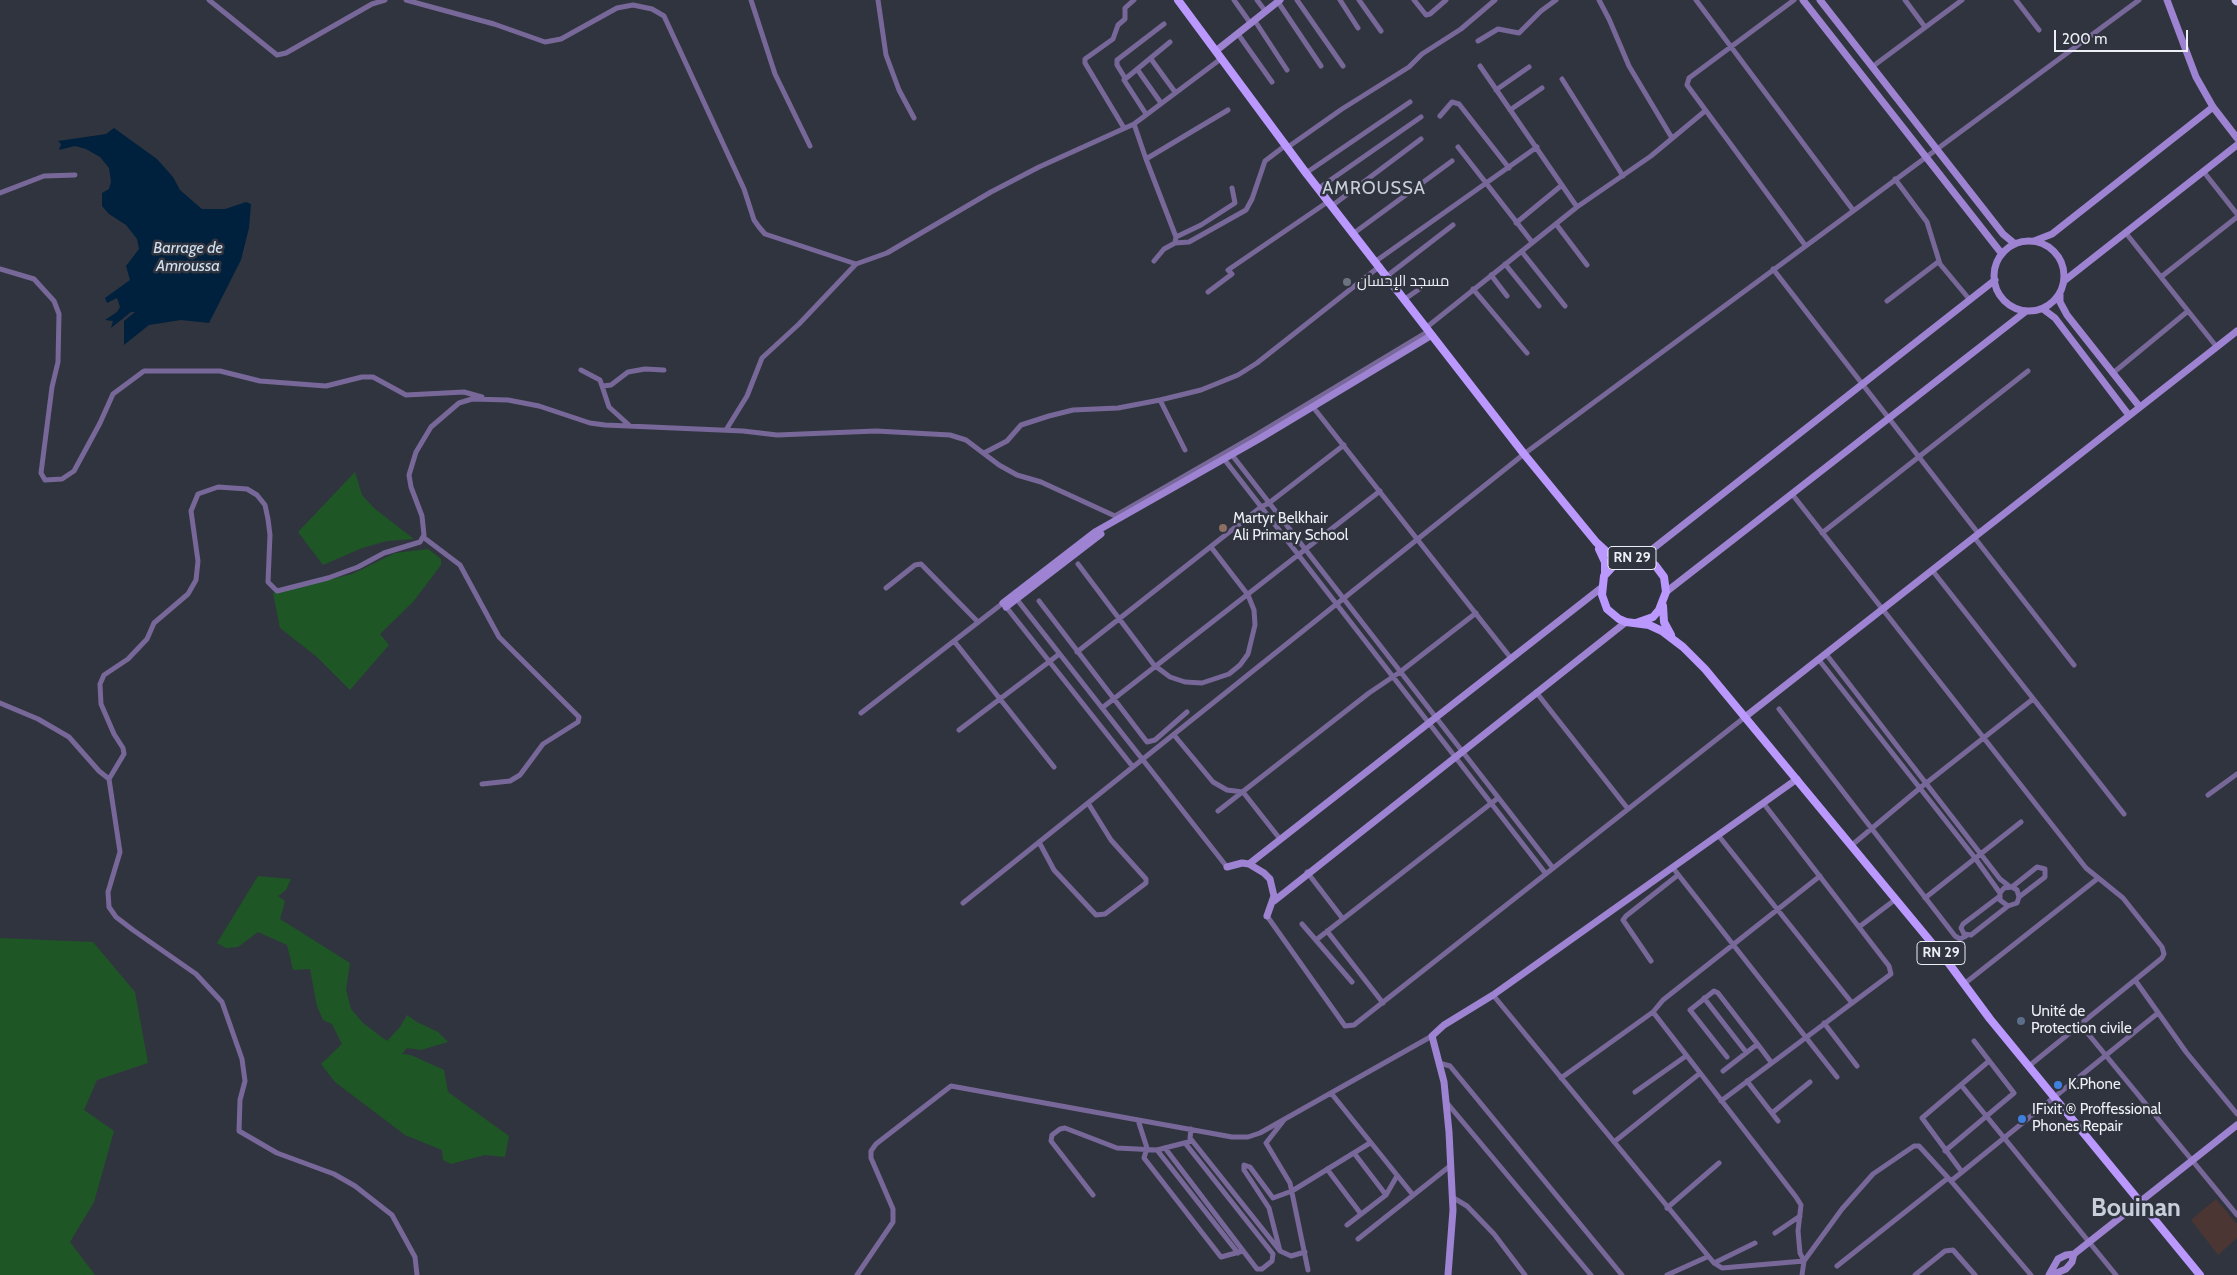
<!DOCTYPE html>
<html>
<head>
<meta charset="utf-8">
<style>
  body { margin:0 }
  #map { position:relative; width:2237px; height:1275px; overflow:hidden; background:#30343e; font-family:Cabin,sans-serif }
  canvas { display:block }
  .scale { position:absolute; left:2054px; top:30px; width:134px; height:22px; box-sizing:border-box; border:2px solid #eceff5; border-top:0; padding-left:6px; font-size:15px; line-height:18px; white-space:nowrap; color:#eceff5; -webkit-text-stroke:4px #30343e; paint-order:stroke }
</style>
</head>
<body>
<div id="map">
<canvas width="2237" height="1275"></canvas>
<div class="scale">200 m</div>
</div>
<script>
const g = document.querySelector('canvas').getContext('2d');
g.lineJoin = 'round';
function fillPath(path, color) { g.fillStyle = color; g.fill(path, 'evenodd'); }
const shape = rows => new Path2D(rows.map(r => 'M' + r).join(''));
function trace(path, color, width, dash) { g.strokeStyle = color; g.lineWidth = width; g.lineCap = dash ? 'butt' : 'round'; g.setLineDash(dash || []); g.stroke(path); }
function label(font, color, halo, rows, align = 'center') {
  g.font = font + ' Cabin,Cairo,sans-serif'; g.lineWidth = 5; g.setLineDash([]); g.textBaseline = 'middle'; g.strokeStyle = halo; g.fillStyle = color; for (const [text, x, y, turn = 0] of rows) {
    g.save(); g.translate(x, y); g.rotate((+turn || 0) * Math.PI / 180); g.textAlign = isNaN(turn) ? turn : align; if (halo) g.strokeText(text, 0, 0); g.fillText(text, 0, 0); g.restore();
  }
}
const education = shape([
  [2216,1199,2237,1224,2237,1238,2218,1255,2191,1220]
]);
const green = shape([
  [355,472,362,495,375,509,414,539,387,541,362,548,323,565,298,532],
  [428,549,441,559,441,565,413,602,380,634,389,645,350,690,317,657,280,628,273,593,352,574,395,553],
  [258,876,291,879,286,890,278,896,285,901,280,919,350,963,346,990,351,1009,363,1023,387,1041,400,1027,407,1015,417,1022,438,1032,448,1042,421,1050,407,1048,402,1054,411,1055,444,1070,448,1092,509,1136,505,1157,485,1155,451,1164,443,1160,442,1150,405,1135,335,1082,321,1064,342,1044,332,1024,323,1020,317,1006,310,969,293,970,287,945,258,932,238,947,226,948,217,943],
  [0,938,93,942,135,992,148,1063,97,1080,84,1110,114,1131,94,1202,70,1242,95,1275,0,1275]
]);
const water = shape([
  [114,128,157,159,173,177,180,190,202,209,225,209,246,202,251,204,249,228,241,260,209,323,181,320,149,325,124,345,124,321,135,312,131,312,111,328,113,321,105,320,117,312,120,307,117,298,107,303,105,298,130,280,126,266,139,249,137,239,126,225,109,214,102,206,102,193,109,189,111,182,109,168,100,157,86,149,75,146,59,150,61,144,58,141,106,134]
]);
const street = shape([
  [209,0,277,55,286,53,372,4,385,0],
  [406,0,494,24,545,42,561,39,617,8,633,5,652,9,664,16,744,189,754,220,759,227,765,234,856,264,887,253,991,192,1039,167,1134,124,1222,58],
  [751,0,775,74,810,146],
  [878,0,886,55,899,90,914,118],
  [1234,0,1251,24],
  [1257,0,1266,12],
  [1297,0,1343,66],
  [1340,0,1358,28],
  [1359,0,1381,31],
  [1414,0,1426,15,1430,14,1446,0],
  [1599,0,1609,19,1629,66,1672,138],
  [1696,0,1853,210],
  [1794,0,1689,78,1687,85,1805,245],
  [1905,0,1925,27],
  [2016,0,2039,30],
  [1278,2,1321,66],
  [1255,21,1287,70],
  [1238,34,1272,82],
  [1478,41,1498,29,1519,33,1541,11,1556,0],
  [1151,59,1175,92],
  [1480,66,1577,207],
  [1872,67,1962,0],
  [1137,69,1161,103],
  [1125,78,1117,65,1117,60,1164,24],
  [1562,79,1623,176],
  [1496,90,1529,67],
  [1510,110,1542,88],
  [1146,114,1124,80,1170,42],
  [1440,116,1452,102,1459,104,1509,168],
  [1134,124,1146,159,1176,237,1175,243,1164,249,1154,261],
  [1124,128,1085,63,1085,59,1113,39,1118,25,1125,19,1125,8,1134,0],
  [1288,147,1342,109,1409,67,1422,54,1461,29,1495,0],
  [1458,147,1532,242],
  [1146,159,1228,110],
  [2203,171,2237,214],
  [1306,173,1410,102],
  [1895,179,1927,222,1940,264,1970,300],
  [1319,188,1421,117],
  [0,193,44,176,75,175],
  [1333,205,1421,139],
  [1516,223,1562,185],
  [1556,224,1587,265],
  [2125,232,2216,346],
  [1354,233,1452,161],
  [1176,237,1201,225,1235,203,1232,188],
  [1175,243,1189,242,1246,210,1252,199,1265,161,1286,145],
  [1522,252,1565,306],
  [1376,261,1537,147],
  [1505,264,1539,306],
  [0,269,34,279,54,301,59,314,58,362,52,387,41,473,45,480,62,479,74,471,100,423,113,394,144,371,220,371,260,381,326,386,362,377,373,377,406,395,464,392,482,397],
  [1773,269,1978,533],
  [1491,275,1507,296],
  [1387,276,1453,225],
  [2161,277,2237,217],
  [1473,289,1527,353],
  [1208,292,1232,274,1228,270,1329,201],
  [1405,299,1425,285],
  [1887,301,1938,262],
  [1427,327,1577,207,1651,156,1705,111],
  [581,370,600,380,609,407,630,426],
  [2113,373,2188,311],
  [603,386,611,385,628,372,645,369,664,370],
  [1160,400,1185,450],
  [1313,407,1510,657],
  [726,430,747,396,762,358,799,324,856,264],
  [984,453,1007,441,1021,425,1049,416,1073,410,1118,408,1160,400,1201,390,1238,375,1257,363,1380,266],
  [1232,455,1553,868],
  [1224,459,1546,874],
  [1792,494,2086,868,2123,898,2162,947,2164,954,2162,958,2135,980,2186,1052,2237,1114],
  [1822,533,2028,371],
  [423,537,460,565,499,637,579,717,578,722,543,744,520,775,510,781,482,784],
  [1974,537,2074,665],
  [1078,564,1154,665,1170,677,1185,682,1202,683,1229,674,1240,665,1248,654,1255,625,1254,610,1248,595,1211,547],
  [1932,570,2124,814],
  [886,588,915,565,921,564,978,622],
  [1015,597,1227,867],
  [1039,601,1147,742,1155,740,1187,712],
  [954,641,1054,767],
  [1077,652,1261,507,1269,503,1344,445],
  [1826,654,2000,879,2009,886],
  [1819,660,1975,858,2000,893],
  [1536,692,1628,809],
  [0,703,38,719,69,737,99,771,109,779],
  [1102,708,1380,491],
  [1779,709,1955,936,1960,939,1966,936],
  [861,713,1003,603,1133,767],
  [959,730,1058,655],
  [1174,735,1213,782,1227,790,1243,792,1280,839],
  [2208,795,2237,774],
  [1218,811,1369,693,1400,672,1476,613],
  [1718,835,1852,1003],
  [1039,842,1054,870,1096,915,1105,914,1146,883,1146,879,1111,840,1088,803],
  [1852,845,1920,788,2033,699],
  [1673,868,1837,1077],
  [1307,872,1343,919],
  [2012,887,2017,890,2019,897,2017,903,2008,906,2000,900,2000,893,2004,888,2012,887,2037,867,2045,869,2045,877,2019,897],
  [2000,896,1963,924,1961,928,1964,934,1971,935,2008,906],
  [1925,898,2021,822],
  [963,903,1524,454,2139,0],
  [1267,916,1345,1026,1354,1025,1745,717],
  [1302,924,1352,982],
  [1859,927,1896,899],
  [1327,931,1383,1003],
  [1316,940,1498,798],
  [1651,961,1623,920,1626,916,1678,875],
  [1964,984,2097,879],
  [1493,995,1714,1263,1722,1268,1804,1261,1800,1253,1798,1231,1801,1205,1796,1197,1653,1012],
  [1704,998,1746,1052],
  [1824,1023,1857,1066],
  [2080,1024,2237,1215],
  [1727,1057,1690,1010,1714,991,1718,993,1759,1046],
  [1439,1063,1450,1066,1622,1275],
  [2029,1066,2135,980],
  [1723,1071,1755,1046,1759,1046,1771,1062],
  [1561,1078,1653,1012,1663,1000,1820,876],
  [1747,1081,1778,1121],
  [1961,1085,2116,1275],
  [1635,1092,1686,1056],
  [1331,1093,1413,1195],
  [1721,1101,1891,974,1889,966,1764,804],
  [1447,1103,1591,1275],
  [1772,1113,1810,1082],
  [1138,1120,1147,1148,1144,1158,1221,1257,1243,1251],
  [1284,1120,1266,1143,1290,1183,1308,1270],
  [1191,1129,1190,1138,1194,1143,1280,1251,1291,1256,1305,1252],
  [1614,1142,1699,1074],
  [1165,1148,1257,1269,1262,1269,1272,1261,1273,1254,1185,1143],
  [1157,1150,1238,1253],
  [1945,1151,2014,1093,1974,1041],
  [1354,1153,1386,1195],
  [1327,1169,1361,1214],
  [1962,1172,1922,1118,1989,1061],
  [1093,1195,1051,1141,1052,1135,1060,1129,1065,1128,1117,1148,1157,1150,1192,1141],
  [1452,1197,1467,1206,1494,1234,1525,1275],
  [1667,1208,1719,1163],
  [1347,1225,1386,1195,1397,1176],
  [1775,1233,1800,1216],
  [1358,1239,1450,1166],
  [1280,1251,1269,1208,1244,1170,1244,1165,1250,1167,1273,1198,1292,1191,1370,1143],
  [1714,1263,1755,1243],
  [1837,1266,1948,1178],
  [417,1275,415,1257,392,1215,355,1186,334,1174,277,1153,239,1131,240,1100,245,1081,242,1059,222,1002,196,974,133,930,116,917,109,907,108,892,120,852,109,779,124,754,123,748,114,734,101,704,100,684,104,675,128,659,147,639,154,623,188,594,196,580,198,561,191,511,198,494,218,487,247,489,257,495,265,505,268,519,270,535,268,582,277,591,328,578,358,567,384,553,420,542,424,535,422,516,411,487,409,475,416,452,431,427,459,403,472,399,508,400,539,406,590,423,605,425,743,431,777,435,876,431,950,435,966,440,999,465,1017,475,1041,482,1115,516,1256,435,1429,331],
  [857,1275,893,1222,893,1209,871,1158,871,1151,876,1144,951,1086,1232,1137,1248,1137,1260,1133,1432,1036],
  [1667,1275,1707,1257],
  [1802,1275,1804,1261,1842,1209,1873,1174,1914,1146,1919,1146,1951,1181],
  [1915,1275,1945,1251,1953,1250,1975,1275],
  [2031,1275,1951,1181,2158,1013]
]);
const secondary = shape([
  [1803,0,2002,254],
  [1820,0,2003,234,2015,244],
  [2167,0,2196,77,2213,107,2237,138],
  [1217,50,1280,0],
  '1994 276a35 35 0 1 1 70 0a35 35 0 1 1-70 0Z',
  [2034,241,2052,234,2213,107],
  [2064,281,2237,145],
  [2060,294,2060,302,2067,315,2139,406],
  [2043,309,2055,318,2128,414],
  [1641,558,1995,280],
  [1666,592,2025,312],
  [1003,603,1095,532,1259,439,1432,335],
  [1006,607,1101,534],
  [1745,717,2237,331],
  [1249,864,1601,588],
  [1227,867,1242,863,1249,864,1264,873,1270,879,1274,896,1267,916],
  [1274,901,1626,622],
  [1448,1275,1453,1210,1449,1132,1444,1082,1432,1036,1444,1025,1493,995,1797,779],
  [2049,1275,2058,1259,2066,1255,2074,1254,2237,1125],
  [2052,1275,2066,1269,2072,1262,2074,1254]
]);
const primary = shape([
  [1178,0,1306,173,1524,454,1596,542,1608,553,1624,559],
  [1599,549,1605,562,1605,573],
  [1663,606,1664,622,1671,635],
  [1636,623,1653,617,1659,610,1666,592,1664,577,1655,565,1641,558,1633,558,1616,563,1604,576,1602,595,1607,609,1619,619,1626,622,1649,625,1662,631,1683,647,1705,669,1950,965,1990,1019,2200,1275]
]);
const highway = shape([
  [2236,0,2237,1]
]);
const markers = [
  [1347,282,5,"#6b7280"],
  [1223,528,5,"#8d6e63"],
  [2021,1021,5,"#5c6f8a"],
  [2058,1085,5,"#3f7fe0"],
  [2022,1119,5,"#3f7fe0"]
];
const shields = [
  [1632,558,48],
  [1941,953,48]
];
const shieldNames = [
  ["RN 29",1632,558],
  ["RN 29",1941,953]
];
const poiNames = [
  ["مسجد الإحسان",1357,282],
  ["Martyr Belkhair",1233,519],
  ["Ali Primary School",1233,536],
  ["Unité de",2031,1012],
  ["Protection civile",2031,1029],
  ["K.Phone",2068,1085],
  ["IFixit ® Proffessional",2032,1110],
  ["Phones Repair",2032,1127]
];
const waterNames = [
  ["Barrage de",188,248],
  ["Amroussa",188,266]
];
const quarterNames = [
  ["AMROUSSA",1374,189]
];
const townNames = [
  ["Bouinan",2136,1209]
];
fillPath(education, '#4b3633');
fillPath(green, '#1f5626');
fillPath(water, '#00213e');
trace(street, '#776899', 5);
trace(secondary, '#9d83d2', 7);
trace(primary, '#ba98fe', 8);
trace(highway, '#cbbded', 9);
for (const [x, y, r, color] of markers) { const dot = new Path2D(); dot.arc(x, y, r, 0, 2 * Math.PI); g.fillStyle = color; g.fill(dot); trace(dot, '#30343e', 2); }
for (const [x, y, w] of shields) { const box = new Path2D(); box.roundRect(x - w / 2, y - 11.5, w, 23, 4); g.fillStyle = '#30343e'; g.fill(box); trace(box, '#eceff5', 1); }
label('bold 14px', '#eceff5', null, shieldNames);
label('15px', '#eceff5', '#30343e', poiNames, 'left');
label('italic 16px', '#d0e0f1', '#30343e', waterNames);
g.letterSpacing = '1px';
label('18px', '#c8cfdb', '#30343e', quarterNames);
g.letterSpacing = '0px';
label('bold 25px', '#c8cfdb', '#30343e', townNames);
</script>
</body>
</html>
